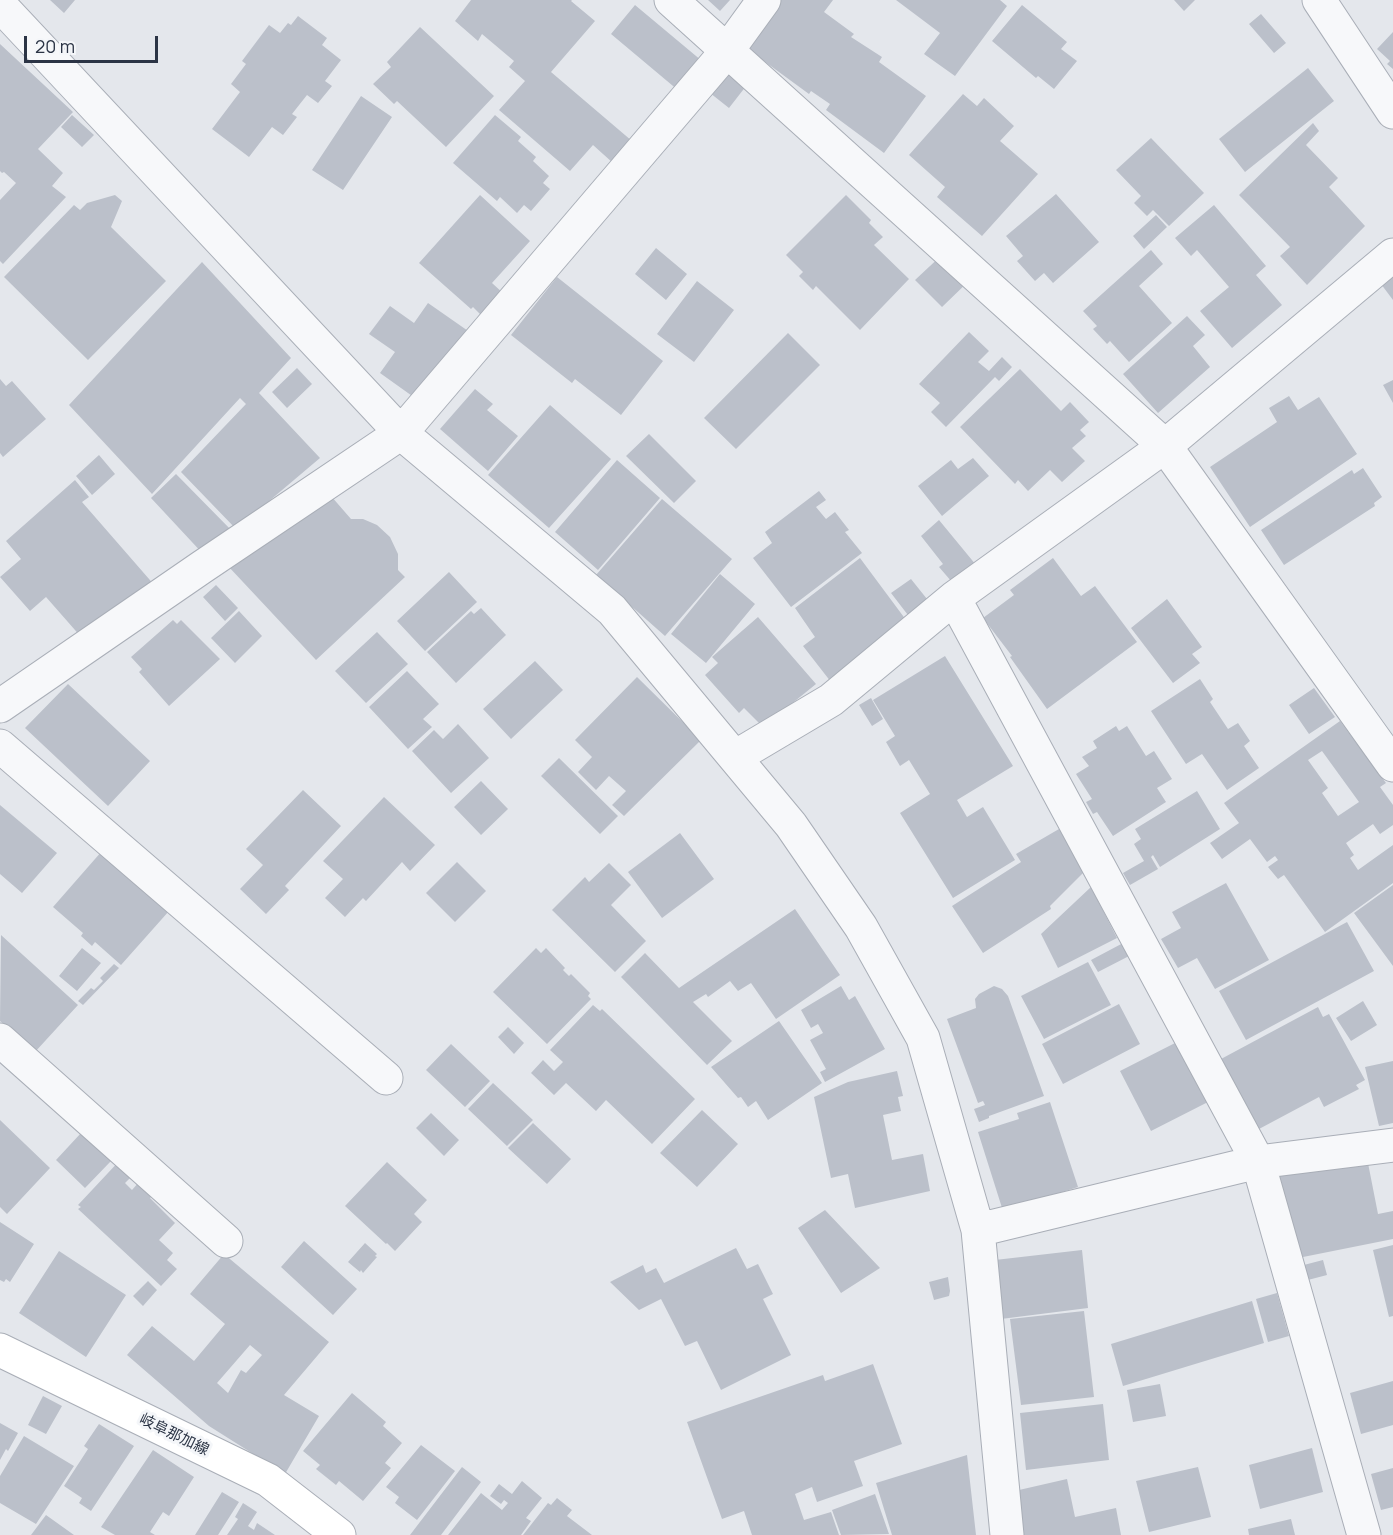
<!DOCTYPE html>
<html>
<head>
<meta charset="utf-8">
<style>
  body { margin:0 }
  #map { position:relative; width:1393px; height:1535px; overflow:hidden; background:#e4e7ec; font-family:Manrope,sans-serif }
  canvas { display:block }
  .scale { position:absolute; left:24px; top:36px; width:134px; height:27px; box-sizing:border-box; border:3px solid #2b3445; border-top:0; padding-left:8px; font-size:18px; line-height:21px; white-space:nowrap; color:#2b3445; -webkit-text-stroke:4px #f4f6f9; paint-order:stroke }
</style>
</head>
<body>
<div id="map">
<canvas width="1393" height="1535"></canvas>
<div class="scale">20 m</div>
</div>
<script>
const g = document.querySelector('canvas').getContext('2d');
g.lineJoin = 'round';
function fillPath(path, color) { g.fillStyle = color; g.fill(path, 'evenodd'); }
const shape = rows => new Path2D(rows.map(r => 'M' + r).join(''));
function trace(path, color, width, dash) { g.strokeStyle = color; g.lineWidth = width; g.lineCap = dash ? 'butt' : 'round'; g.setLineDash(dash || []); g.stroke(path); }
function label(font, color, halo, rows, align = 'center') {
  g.font = font + ' Manrope,"Noto Sans JP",sans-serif'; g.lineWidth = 6; g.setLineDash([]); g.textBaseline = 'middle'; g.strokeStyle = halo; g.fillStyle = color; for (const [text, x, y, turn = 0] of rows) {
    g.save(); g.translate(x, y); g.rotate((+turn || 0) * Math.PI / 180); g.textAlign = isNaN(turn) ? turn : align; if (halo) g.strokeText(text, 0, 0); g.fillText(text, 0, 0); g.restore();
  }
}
const building = shape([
  [50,0,75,0,64,13],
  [471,0,572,0,571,1,595,21,551,72,632,141,613,163,593,145,570,171,499,110,525,81,509,67,514,61,482,34,478,41,455,21],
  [708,0,730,0,720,11],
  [776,0,833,0,824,12,854,34,851,37,882,57,879,62,926,96,884,153,826,110,830,104,811,91,809,94,742,45],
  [896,0,1000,0,1007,6,955,76,924,54,940,33],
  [1174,0,1195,0,1184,11],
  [635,5,702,61,679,91,611,34],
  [1022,5,1067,42,1061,49,1077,61,1054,89,1038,76,1036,78,992,41],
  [1261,14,1286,43,1274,53,1249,24],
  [298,16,327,38,322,45,341,60,325,81,332,86,318,103,307,95,292,114,297,117,283,135,272,127,249,157,212,129,240,92,231,84,246,64,242,61,269,25,280,33,288,23,291,25],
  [420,27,494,96,446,147,397,101,394,104,373,84,391,67,387,62],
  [1393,32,1393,69,1387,64,1390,61,1377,49],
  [0,44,73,112,38,149,63,173,52,186,66,197,3,264,0,261,0,200,16,183,4,172,2,173,0,171],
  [726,63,750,81,729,108,705,89],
  [1308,68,1334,101,1245,172,1219,139],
  [963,94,977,106,984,98,1014,126,1000,141,1038,174,982,236,937,197,945,187,909,155],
  [361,96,392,117,343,190,312,170],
  [72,115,94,135,82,147,61,127],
  [495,115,521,137,518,141,536,157,533,161,549,176,543,183,550,189,531,211,524,205,517,213,500,197,497,201,453,163],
  [1313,123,1319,131,1306,145,1338,178,1329,187,1365,226,1307,285,1280,256,1290,247,1239,195],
  [1151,138,1204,193,1169,226,1153,210,1147,216,1134,203,1141,196,1116,170],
  [1056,194,1099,242,1053,283,1044,273,1035,281,1017,261,1023,256,1006,236],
  [115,195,122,201,111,227,166,281,88,360,4,277,74,205,80,210,87,203],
  [480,195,530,241,492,283,504,294,483,317,473,307,471,309,419,263],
  [846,195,871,220,869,223,883,237,874,245,909,279,860,330,816,286,813,290,799,276,803,272,786,255],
  [1214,205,1266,266,1256,275,1282,305,1232,348,1200,311,1229,287,1197,250,1191,256,1175,238],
  [1156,215,1167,227,1144,249,1133,236],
  [656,248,687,274,666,300,635,274],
  [1151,250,1163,264,1139,286,1172,323,1129,362,1110,341,1107,344,1093,329,1097,326,1083,311],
  [945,252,971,279,942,307,915,280],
  [202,262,291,358,259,393,320,458,236,529,181,472,246,404,240,398,152,494,69,405],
  [1393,274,1393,300,1381,284],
  [557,277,663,361,621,415,575,379,572,383,511,335],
  [697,281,734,310,694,362,657,334],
  [428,303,471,333,422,403,380,373,395,352,369,334,390,306,414,323],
  [1187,316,1205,335,1193,346,1210,367,1158,413,1123,374],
  [969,332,989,351,978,362,989,371,1002,357,1012,367,999,381,995,377,946,427,931,412,940,403,919,384],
  [788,333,820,365,736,449,704,418],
  [297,368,312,384,287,408,272,392],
  [1020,369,1061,411,1070,402,1089,422,1080,430,1086,436,1072,448,1085,461,1062,482,1050,470,1028,491,1018,480,1015,484,960,427],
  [0,379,6,386,12,381,46,419,3,457,0,453],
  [1393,380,1393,403,1383,385],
  [475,389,493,404,487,410,518,436,488,471,440,429],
  [1289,396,1298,410,1319,397,1357,454,1250,527,1210,467,1277,422,1269,408],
  [550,405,611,459,549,528,488,475],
  [649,434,696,481,674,503,626,456],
  [99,455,115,474,92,495,76,476],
  [973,458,989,476,942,516,918,486,951,460,958,469],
  [617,460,660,498,598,570,555,532],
  [1363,468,1382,497,1374,503,1375,506,1284,565,1261,530,1352,470,1354,474],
  [176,474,236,535,205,556,151,498],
  [75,480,89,497,82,502,156,587,82,638,46,597,30,611,0,577,21,559,6,541],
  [819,491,826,500,816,507,826,519,835,512,849,530,845,532,862,553,791,607,753,558,772,543,765,532],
  [331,496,351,519,363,519,377,525,390,537,398,554,398,570,405,577,316,660,228,566],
  [662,499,732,559,665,636,596,575],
  [939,520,981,571,958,589,939,567,943,564,921,536],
  [860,558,909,624,831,682,803,646,815,637,795,608],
  [1053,558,1081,596,1095,586,1137,642,1047,709,1010,657,1012,656,983,618,1014,595,1010,590],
  [449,572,477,602,425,651,397,621],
  [720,574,755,604,706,663,671,634],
  [911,579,931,604,911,619,891,593],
  [216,585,238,608,225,621,203,597],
  [1167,599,1202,647,1192,654,1200,663,1173,683,1131,628],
  [481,608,506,635,456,683,427,652,471,611,474,614],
  [239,611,262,636,235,663,211,638],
  [758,617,816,684,763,727,744,708,739,713,705,675,718,663,712,657],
  [173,620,177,624,181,620,220,659,169,706,139,672,142,669,131,657],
  [377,632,408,664,366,703,335,671],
  [945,656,1013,766,957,800,967,817,983,807,1015,860,953,898,900,813,930,794,909,760,900,766,886,742,895,736,873,700],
  [535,661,563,690,511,739,483,709],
  [407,671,439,704,423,719,432,727,408,749,369,707],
  [637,677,701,740,624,816,612,805,626,791,609,776,596,790,578,772,592,757,575,740],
  [1200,679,1213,699,1210,702,1228,729,1238,723,1250,741,1244,746,1259,768,1227,790,1202,754,1186,764,1151,711],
  [68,684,150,761,108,806,25,728],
  [1314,688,1335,717,1309,734,1289,705],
  [871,698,883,719,872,726,859,705],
  [1340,721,1386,783,1380,787,1393,805,1393,825,1380,834,1373,824,1346,843,1354,855,1350,858,1358,870,1393,845,1393,883,1325,932,1284,875,1278,879,1268,867,1278,860,1275,856,1267,862,1250,839,1222,859,1210,843,1239,823,1224,803],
  [1322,751,1359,802,1338,816,1322,793,1328,788,1308,760],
  [458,724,489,758,451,793,412,751,434,730,443,739],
  [1116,726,1119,731,1127,726,1146,756,1154,751,1172,779,1157,788,1166,802,1113,836,1097,812,1093,814,1086,802,1092,799,1076,774,1089,766,1082,757,1097,748,1093,741],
  [559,758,618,816,600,834,541,776],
  [481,781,508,809,481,835,454,807],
  [303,790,341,826,285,886,289,890,266,914,240,889,263,865,246,849],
  [1197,791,1220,829,1160,867,1153,855,1151,857,1158,869,1130,885,1123,873,1144,861,1134,844,1141,839,1135,829],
  [384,797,435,845,410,871,402,862,366,901,363,898,345,917,325,898,343,879,323,861],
  [0,805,57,853,22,893,0,874],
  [1059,829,1085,871,1050,906,1051,909,983,953,952,906,1021,862,1016,854],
  [680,833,714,879,662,918,628,872],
  [102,851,169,911,121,965,95,942,92,946,81,936,83,933,53,907],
  [457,862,486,891,455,922,426,893],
  [609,863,631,885,611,905,646,941,615,972,552,910,585,877,589,882],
  [1226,883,1269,960,1215,989,1197,958,1178,968,1161,939,1181,928,1172,912],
  [1393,885,1393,966,1354,913],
  [1091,887,1117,938,1058,968,1041,934],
  [795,909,840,975,776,1019,751,983,738,991,730,981,708,997,706,994,693,1002,732,1041,707,1065,621,977,645,953,679,988],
  [1347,922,1374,971,1246,1040,1219,991],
  [1,935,78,1005,35,1052,0,1021],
  [1125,942,1131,955,1098,972,1091,960],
  [82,948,101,963,77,991,59,976],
  [536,948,541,953,546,948,565,968,563,970,569,976,571,974,590,993,588,996,591,999,547,1044,493,992],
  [1088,962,1111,1005,1044,1039,1021,996],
  [114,964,119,968,83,1005,78,1001,91,988,94,990,103,981,100,978],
  [841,986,849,1000,855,996,885,1049,825,1082,820,1072,826,1069,810,1040,823,1033,818,1024,811,1028,801,1010],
  [994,986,1002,989,1008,996,1044,1096,989,1116,989,1118,979,1122,974,1109,985,1105,983,1101,978,1103,947,1019,976,1008,975,999,979,994],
  [1363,1001,1377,1025,1351,1041,1336,1018],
  [1119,1004,1140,1044,1063,1084,1042,1044],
  [593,1005,600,1011,602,1009,695,1099,652,1144,606,1100,596,1111,566,1083,554,1095,531,1073,543,1060,554,1071,563,1062,550,1050],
  [1318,1007,1323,1017,1329,1014,1365,1080,1356,1085,1359,1089,1324,1107,1319,1097,1259,1129,1221,1059],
  [779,1021,822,1083,768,1120,756,1101,748,1107,741,1097,738,1098,711,1067],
  [508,1027,524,1043,514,1054,498,1037],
  [1177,1042,1208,1102,1151,1131,1120,1071],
  [451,1044,490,1081,465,1107,426,1070],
  [1393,1061,1393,1123,1379,1126,1365,1067],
  [897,1071,903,1096,898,1097,901,1111,883,1115,892,1160,923,1154,930,1191,855,1208,848,1174,831,1178,814,1097,848,1082],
  [493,1083,533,1120,507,1146,468,1109],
  [1050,1102,1078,1187,1003,1211,978,1132,1019,1119,1017,1113],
  [702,1110,738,1144,697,1187,660,1153],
  [431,1113,459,1140,444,1156,416,1128],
  [0,1120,50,1168,7,1214,0,1207],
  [533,1123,571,1159,547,1184,508,1148],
  [81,1133,111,1161,85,1188,56,1160],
  [122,1158,137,1171,125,1183,132,1190,139,1182,153,1195,150,1198,175,1223,159,1240,173,1253,167,1260,177,1269,161,1286,78,1209,81,1207,78,1205],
  [1367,1158,1378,1214,1393,1211,1393,1239,1298,1258,1276,1176],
  [387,1162,427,1200,414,1214,422,1222,395,1251,387,1243,386,1244,345,1206],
  [825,1210,880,1268,841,1293,798,1228],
  [0,1222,34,1244,10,1282,6,1279,4,1282,0,1280],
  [304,1241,357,1289,333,1315,281,1267],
  [365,1243,377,1254,375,1256,377,1257,363,1273,361,1270,360,1272,348,1262],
  [1393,1245,1393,1316,1389,1317,1373,1250],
  [736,1248,747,1269,758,1264,773,1294,763,1299,791,1355,721,1390,697,1341,685,1346,661,1299,639,1310,610,1282,643,1265,646,1273,656,1268,664,1283],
  [1082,1250,1088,1308,1001,1319,995,1260],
  [59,1251,126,1295,86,1357,19,1313],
  [224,1254,329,1342,284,1395,319,1416,285,1474,209,1426,127,1355,152,1326,194,1361,225,1324,190,1294],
  [250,1345,262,1355,246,1373,241,1370,228,1393,217,1383],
  [1323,1260,1327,1275,1304,1281,1300,1266],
  [948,1277,950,1291,949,1296,934,1300,929,1282],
  [148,1281,157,1290,143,1306,133,1296],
  [1277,1293,1289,1336,1268,1342,1256,1299],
  [1252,1301,1264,1343,1123,1386,1111,1344],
  [1084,1311,1094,1397,1021,1405,1010,1319],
  [873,1364,902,1444,854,1461,863,1486,817,1502,812,1487,795,1494,804,1520,831,1512,839,1535,752,1535,744,1511,722,1519,687,1422,823,1375,825,1381],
  [1393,1381,1393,1425,1361,1434,1350,1393],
  [1160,1384,1166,1416,1133,1422,1127,1390],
  [352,1393,386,1422,383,1426,402,1443,385,1463,391,1468,363,1501,339,1481,336,1485,316,1469,320,1465,303,1451],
  [43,1396,62,1406,46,1434,28,1425],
  [1103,1404,1109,1460,1026,1470,1020,1413],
  [0,1423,18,1433,8,1451,6,1449,0,1460],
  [99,1424,134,1446,91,1511,79,1503,82,1498,64,1486,88,1449,84,1446],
  [24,1436,74,1466,36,1524,0,1503,0,1476],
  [421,1445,455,1471,417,1520,395,1503,399,1497,386,1487],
  [1312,1448,1323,1492,1260,1509,1249,1465],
  [153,1450,194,1477,169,1516,163,1512,150,1532,155,1535,115,1535,101,1527],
  [967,1455,976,1535,892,1535,876,1483],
  [462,1467,481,1482,441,1535,410,1535],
  [1198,1467,1211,1517,1149,1532,1136,1481],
  [1393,1468,1393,1507,1381,1510,1371,1474],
  [1067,1479,1075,1517,1116,1508,1121,1535,1023,1535,1019,1490],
  [522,1481,542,1498,526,1518,531,1521,521,1535,448,1535,481,1493,502,1510,508,1503,504,1500,501,1504,490,1496,499,1484,512,1494],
  [222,1492,239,1502,218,1535,195,1535],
  [875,1494,889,1534,841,1535,832,1510],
  [557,1498,572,1510,567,1516,592,1535,523,1535,548,1503,551,1505],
  [243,1503,257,1512,248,1526,254,1530,257,1523,275,1535,227,1535,238,1519,235,1517],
  [46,1515,74,1535,31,1535],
  [1291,1519,1295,1535,1249,1535,1248,1529]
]);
const minor = shape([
  [671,0,1165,446,1393,765],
  [1319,0,1393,112],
  [0,5,401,433,612,610,791,825,861,927,923,1038,978,1230,1007,1535],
  [954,598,1258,1162,1364,1535],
  [0,706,202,567,401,433,727,51,764,0],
  [0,746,386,1078],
  [735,757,831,700,954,598,1165,446,1393,255],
  [0,1040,226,1241],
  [978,1230,1258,1162,1393,1145]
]);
const secondary = shape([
  [0,1350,268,1480,339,1535]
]);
const streetNames = [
  ["岐阜那加線",174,1435,26]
];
fillPath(building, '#bbc0ca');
trace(minor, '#a9aeb7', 35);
trace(secondary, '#a9aeb7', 35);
trace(minor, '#f7f8fa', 33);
trace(secondary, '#fff', 33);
label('15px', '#2b3445', '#f4f6f9', streetNames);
</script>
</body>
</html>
